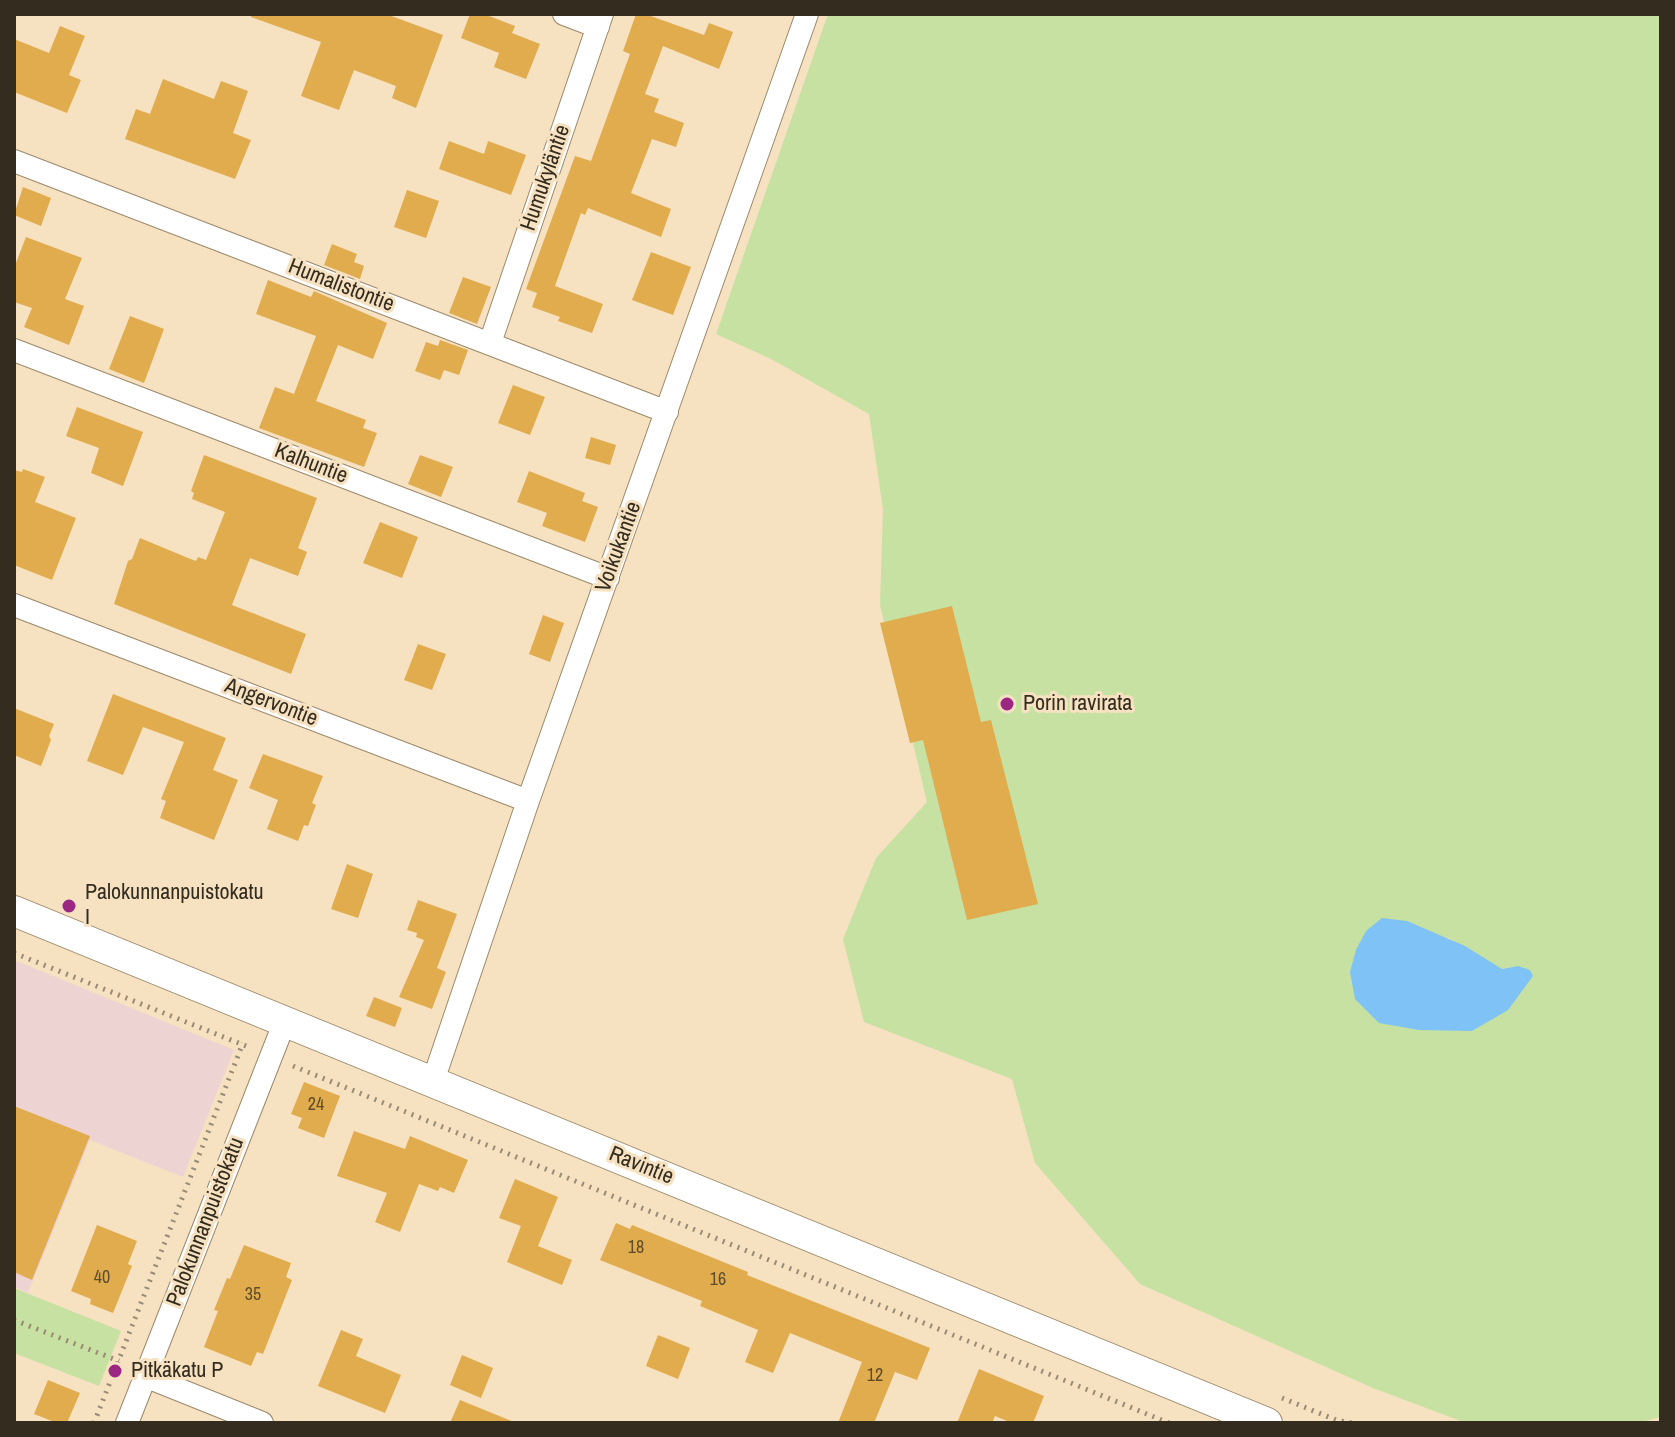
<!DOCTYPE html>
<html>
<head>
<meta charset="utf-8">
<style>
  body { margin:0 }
  #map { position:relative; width:1675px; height:1437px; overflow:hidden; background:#f6e1c1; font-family:"Archivo Narrow",sans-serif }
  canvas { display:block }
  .frame { position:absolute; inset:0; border:16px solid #332c1f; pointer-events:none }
</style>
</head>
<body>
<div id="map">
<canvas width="1675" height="1437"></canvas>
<div class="frame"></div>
</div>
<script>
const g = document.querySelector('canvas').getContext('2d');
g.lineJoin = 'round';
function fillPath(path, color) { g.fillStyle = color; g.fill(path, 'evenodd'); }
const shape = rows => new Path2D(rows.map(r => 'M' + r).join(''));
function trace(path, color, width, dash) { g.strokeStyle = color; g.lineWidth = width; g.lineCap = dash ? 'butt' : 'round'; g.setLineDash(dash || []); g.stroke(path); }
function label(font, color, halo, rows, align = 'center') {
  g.font = font + ' "Archivo Narrow",sans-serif'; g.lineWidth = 6; g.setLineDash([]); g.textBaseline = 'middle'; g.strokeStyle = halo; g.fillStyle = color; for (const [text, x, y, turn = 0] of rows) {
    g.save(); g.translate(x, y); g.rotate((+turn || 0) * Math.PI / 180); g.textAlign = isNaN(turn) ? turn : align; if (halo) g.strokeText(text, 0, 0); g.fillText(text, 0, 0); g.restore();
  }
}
const industrial = shape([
  [14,960,234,1050,183,1177,90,1140,28,1293,14,1287]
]);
const green = shape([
  [828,14,1661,14,1661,1417,1637,1423,1466,1423,1373,1388,1140,1284,1035,1163,1012,1079,864,1022,843,939,876,858,927,802,880,605,883,509,869,414,771,359,716,334],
  [1446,937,1502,969,1518,966,1508,1010],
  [14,1288,121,1331,99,1386,14,1353]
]);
const water = shape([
  [1382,918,1407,921,1465,946,1502,969,1518,966,1530,970,1533,976,1508,1010,1472,1031,1419,1030,1379,1023,1355,999,1350,972,1356,950,1366,931]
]);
const building = shape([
  [251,14,386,14,443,35,416,108,392,98,396,86,354,70,339,110,301,96,321,42,251,17],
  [470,14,484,14,515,26,512,33,540,44,526,79,494,67,499,53,461,38],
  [636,14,645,14,704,35,709,23,733,32,719,69,663,46,645,94,659,99,654,112,684,123,676,147,652,139,631,193,671,209,661,237,588,208,585,215,581,213,555,286,603,304,592,333,558,321,560,317,532,307,537,293,526,289,575,156,591,161,630,54,623,51],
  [60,26,85,36,69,75,81,80,67,113,14,92,14,39,49,53],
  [163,79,214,99,221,81,248,91,233,133,251,140,235,179,125,139,136,109,150,114],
  [449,141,484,154,488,141,526,155,511,195,439,169],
  [23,187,51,198,41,226,14,215],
  [407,190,439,201,426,238,394,227],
  [26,237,82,258,65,299,84,306,69,345,24,327,32,308,14,302,14,268],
  [332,244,357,254,354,262,364,266,360,279,324,265],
  [651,252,691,267,673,315,632,300],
  [463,277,491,287,477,324,449,313],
  [268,280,311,297,314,291,387,323,373,359,338,345,316,401,366,420,363,428,377,433,364,467,259,428,275,387,294,394,316,336,256,314],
  [130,316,164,329,144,383,109,369],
  [440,340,468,350,459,375,444,370,440,380,415,371,426,342,438,346],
  [513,385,545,397,530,435,498,423],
  [77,407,143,432,123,486,91,473,99,448,66,436],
  [591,437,616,445,610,465,585,458],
  [204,455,317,498,298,548,307,552,298,576,250,558,232,605,306,634,291,674,114,604,128,561,132,559,140,538,188,558,196,561,198,557,206,560,225,512,192,499,194,493,191,491],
  [420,455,453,467,441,497,408,484],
  [23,469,45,477,35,502,76,518,52,580,14,565,14,470,22,472],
  [529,471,585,493,582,501,598,507,585,542,542,526,547,513,517,502],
  [380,522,418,537,402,578,363,563],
  [952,606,981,722,991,720,1038,904,967,920,923,740,910,743,880,623],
  [543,615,564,623,550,662,529,654],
  [418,644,446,654,432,690,404,680],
  [113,694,226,738,213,770,238,780,214,840,160,818,166,801,161,799,184,742,143,727,123,775,87,761],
  [14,708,54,724,49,736,51,740,41,766,14,755],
  [263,754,323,776,312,803,316,805,308,826,304,825,298,841,267,829,278,800,249,788],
  [347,864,373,874,358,918,331,909],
  [418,900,457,914,437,968,446,972,432,1009,399,997,424,940,416,937,417,933,407,930],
  [374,997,402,1008,395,1027,366,1016],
  [304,1082,340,1096,324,1138,298,1128,302,1118,291,1114],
  [14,1106,90,1136,32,1280,14,1272],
  [354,1131,405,1149,410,1136,468,1160,454,1193,440,1187,438,1191,419,1184,400,1232,375,1222,387,1193,337,1176],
  [515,1179,558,1197,538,1246,572,1260,562,1285,507,1262,521,1226,499,1218],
  [616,1223,630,1229,632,1225,748,1272,747,1275,930,1348,917,1380,895,1372,874,1423,838,1423,862,1362,790,1333,773,1373,745,1362,758,1330,700,1306,702,1301,600,1260],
  [97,1225,137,1241,128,1264,132,1266,113,1313,90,1304,91,1299,71,1291],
  [244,1245,291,1263,286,1277,292,1280,263,1354,257,1352,251,1366,204,1347,218,1311,214,1310,227,1278,230,1279],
  [341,1330,363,1339,356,1356,401,1375,385,1413,318,1386],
  [658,1335,690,1348,678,1379,646,1366],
  [462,1355,493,1368,481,1398,450,1385],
  [979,1369,1044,1396,1033,1423,1012,1423,995,1416,992,1423,957,1423],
  [48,1380,80,1393,67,1423,57,1423,34,1414],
  [460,1400,514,1422,514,1423,450,1423]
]);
const path = shape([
  [14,953,251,1048],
  [293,1066,1169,1423],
  [14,1320,119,1361],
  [1282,1398,1336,1420,1352,1423],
  [94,1423,243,1043]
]);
const street = shape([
  [564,14,598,27],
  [14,161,667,412],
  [490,343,602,14],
  [14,350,608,578],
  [14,605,528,801],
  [433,1081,528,801,807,14],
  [145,1376,262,1423],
  [127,1423,285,1021]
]);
const secondary = shape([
  [14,911,1267,1423]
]);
const markers = [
  [1007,704,8,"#9b2783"],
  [69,906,8,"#9b2783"],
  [115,1371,8,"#9b2783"]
];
const numberNames = [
  ["24",316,1105],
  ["18",636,1248],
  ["40",102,1278],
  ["16",718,1280],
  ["35",253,1295],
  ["12",875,1376]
];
const streetNames = [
  ["Humukyläntie",546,178,-71],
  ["Humalistontie",341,286,21],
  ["Kalhuntie",311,464,21],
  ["Voikukantie",619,547,-70],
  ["Angervontie",271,703,21],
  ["Ravintie",641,1166,22],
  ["Palokunnanpuistokatu",206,1222,-69]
];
const poiNames = [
  ["Porin ravirata",1023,704],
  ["Palokunnanpuistokatu",85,893],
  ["I",85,918],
  ["Pitkäkatu P",131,1371]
];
fillPath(industrial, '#eed3d3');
fillPath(green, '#c7e1a2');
fillPath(water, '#7ec2f6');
fillPath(building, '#e1ac4d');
trace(street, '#9c896b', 24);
trace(secondary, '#9c896b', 32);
trace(path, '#998b74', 5, [2, 6]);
trace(street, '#fff', 22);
trace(secondary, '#fff', 30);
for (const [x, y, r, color] of markers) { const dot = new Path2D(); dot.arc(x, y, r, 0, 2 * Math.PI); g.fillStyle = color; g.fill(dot); trace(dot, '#f6e1c1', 3); }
label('18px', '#5e4c2a', null, numberNames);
label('22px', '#332c1f', '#f6e1c1', streetNames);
label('22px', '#332c1f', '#f6e1c1', poiNames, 'left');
</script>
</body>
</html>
